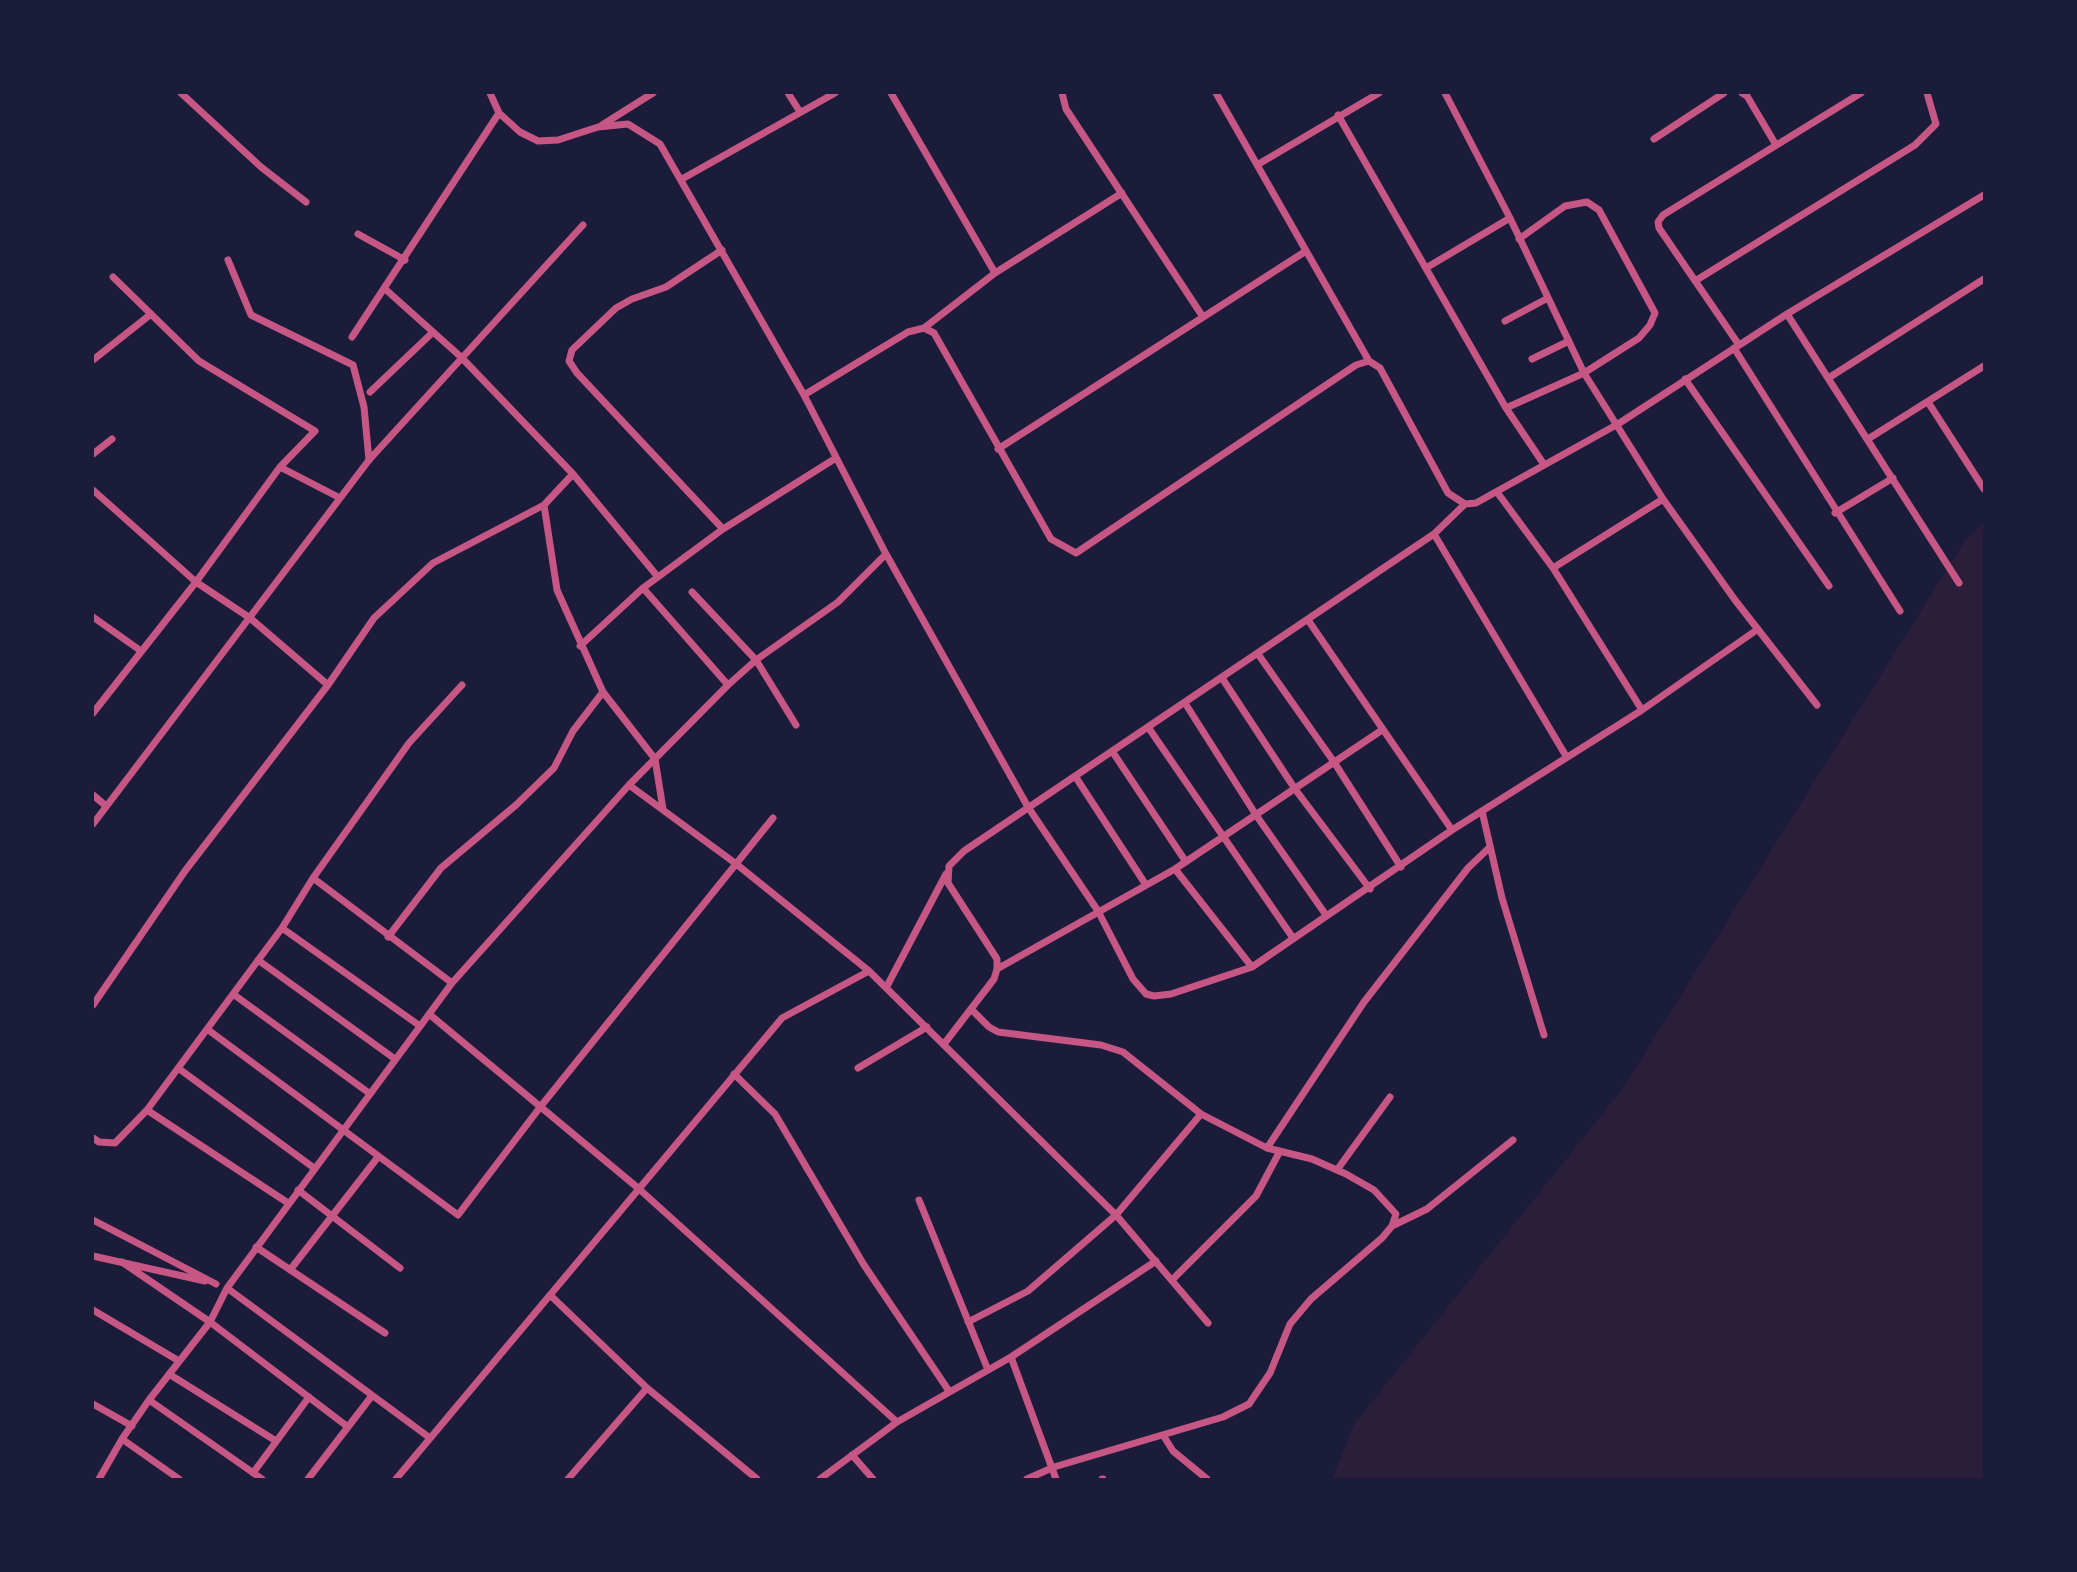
<!DOCTYPE html>
<html>
<head>
<meta charset="utf-8">
<style>
  body { margin:0 }
  #map { position:relative; width:2077px; height:1572px; overflow:hidden; background:#1b1b3a; font-family:"PT Sans",sans-serif }
  canvas { display:block }
  .frame { position:absolute; inset:0; border:94px solid #1b1b3a; pointer-events:none }
</style>
</head>
<body>
<div id="map">
<canvas width="2077" height="1572"></canvas>
<div class="frame"></div>
</div>
<script>
const g = document.querySelector('canvas').getContext('2d');
g.lineJoin = 'round';
function fillPath(path, color) { g.fillStyle = color; g.fill(path, 'evenodd'); }
const shape = rows => new Path2D(rows.map(r => 'M' + r).join(''));
function trace(path, color, width, dash) { g.strokeStyle = color; g.lineWidth = width; g.lineCap = dash ? 'butt' : 'round'; g.setLineDash(dash || []); g.stroke(path); }
const green = shape([
  [1984,523,1984,1479,1332,1479,1354,1424,1623,1088,1966,539]
]);
const minor = shape([
  [181,93,261,167,306,202],
  [788,93,800,112],
  [891,93,995,273],
  [1062,93,1066,109,1203,317],
  [1216,93,1369,361,1380,368,1448,493,1465,504,1476,503,1618,424,1787,314,1984,195],
  [1445,93,1510,218,1584,373,1663,499,1735,600,1817,705],
  [1742,93,1747,96,1776,145],
  [1338,115,1506,408,1543,463],
  [602,125,653,93],
  [1654,139,1724,93],
  [1257,165,1379,93],
  [682,179,835,93],
  [358,234,405,260],
  [228,260,251,315,353,365,364,407,369,460],
  [1426,268,1510,218],
  [1695,281,1915,145,1936,124,1927,93],
  [384,288,461,357,573,474,658,577],
  [1787,314,1959,583],
  [1505,321,1548,298],
  [924,328,934,333,1051,539,1076,553,1356,365,1369,361],
  [352,337,499,113],
  [1739,345,1659,228,1658,222,1663,215,1861,93],
  [1734,348,1900,611],
  [1532,359,1569,341],
  [93,360,151,314],
  [1830,377,1984,279],
  [1685,379,1829,586],
  [370,392,431,334],
  [804,395,908,332,924,328,995,273,1122,193],
  [1928,402,1984,489],
  [1506,408,1584,373,1639,338,1650,325,1655,313,1599,210,1587,202,1565,206,1519,239],
  [1868,439,1984,366],
  [998,449,1306,251],
  [93,454,112,439],
  [280,467,340,498],
  [93,490,196,582,250,618,328,685],
  [1835,513,1893,478],
  [723,529,836,458],
  [1434,534,1566,756],
  [886,554,1028,807,1098,911,1133,979,1146,994,1154,996,1171,994,1252,967,1452,830,1642,710,1553,568,1497,492],
  [1553,568,1663,499],
  [643,588,728,685],
  [692,592,756,660,796,725],
  [93,617,141,651],
  [1308,620,1452,830],
  [580,646,643,588,723,529,577,373,569,361,572,350,616,308,632,299,666,287,722,250],
  [1258,654,1334,762,1401,867],
  [1222,678,1295,789,1370,889],
  [603,692,655,759,663,809],
  [1185,703,1256,815,1326,915],
  [1642,710,1758,629],
  [93,713,196,582,280,467,315,431,199,361,113,277],
  [1148,727,1293,938],
  [1112,751,1186,862],
  [1075,776,1146,885],
  [629,785,735,863,869,971,1116,1215,1208,1323],
  [93,795,106,806],
  [1482,811,1502,898,1544,1035],
  [93,824,369,460,583,225],
  [1175,869,1252,967],
  [313,878,452,983],
  [282,928,420,1026],
  [388,937,441,868,516,805,554,768,573,731,603,692,557,590,544,505],
  [258,960,395,1059],
  [997,969,1175,869,1382,730],
  [886,988,946,874],
  [233,994,369,1093],
  [93,1005,185,871,328,685,374,618,433,563,544,505,573,474],
  [971,1009,989,1027,998,1032,1101,1045,1123,1052,1201,1114,1267,1148,1312,1159,1346,1174,1374,1190,1396,1214,1392,1226,1382,1238,1311,1299,1290,1324,1270,1373,1249,1404,1223,1417,1054,1467,1027,1479],
  [429,1014,638,1188,897,1422],
  [207,1029,458,1215,541,1106,773,818],
  [944,1044,994,979,997,969,997,959,948,883,949,866,964,851,1434,534,1465,504],
  [178,1068,314,1168],
  [858,1068,927,1027],
  [734,1074,775,1114,864,1265,949,1391],
  [147,1110,288,1203],
  [93,1138,99,1142,115,1143,147,1110,282,928,313,878,409,743,462,685],
  [1267,1148,1364,1002,1468,868,1490,847],
  [1337,1170,1390,1097],
  [298,1190,400,1268],
  [919,1200,988,1370],
  [93,1220,216,1284],
  [1392,1226,1427,1209,1513,1140],
  [256,1247,385,1333],
  [93,1256,205,1281],
  [122,1262,210,1322,348,1427],
  [290,1270,378,1157],
  [1173,1279,1256,1196,1280,1151],
  [227,1288,430,1438],
  [550,1295,647,1388,757,1479],
  [93,1310,179,1361],
  [968,1322,1028,1291,1116,1215,1201,1114],
  [1011,1357,1056,1479],
  [169,1374,276,1441],
  [149,1400,262,1479],
  [93,1404,132,1426],
  [1163,1435,1173,1451,1207,1479],
  [122,1439,179,1479],
  [852,1455,873,1479],
  [253,1473,309,1397],
  [99,1479,122,1439,149,1400,210,1322,227,1288,452,983,629,785,728,685,756,660,838,602,886,554,804,395,660,144,628,124,598,127,558,140,538,141,520,132,499,113,490,93],
  [308,1479,371,1397],
  [396,1479,782,1018,869,971],
  [568,1479,647,1388],
  [820,1479,897,1422,1011,1357,1156,1261],
  [1102,1479,1103,1479]
]);
fillPath(green, '#2a1e3b');
trace(minor, '#c65784', 7);
</script>
</body>
</html>
